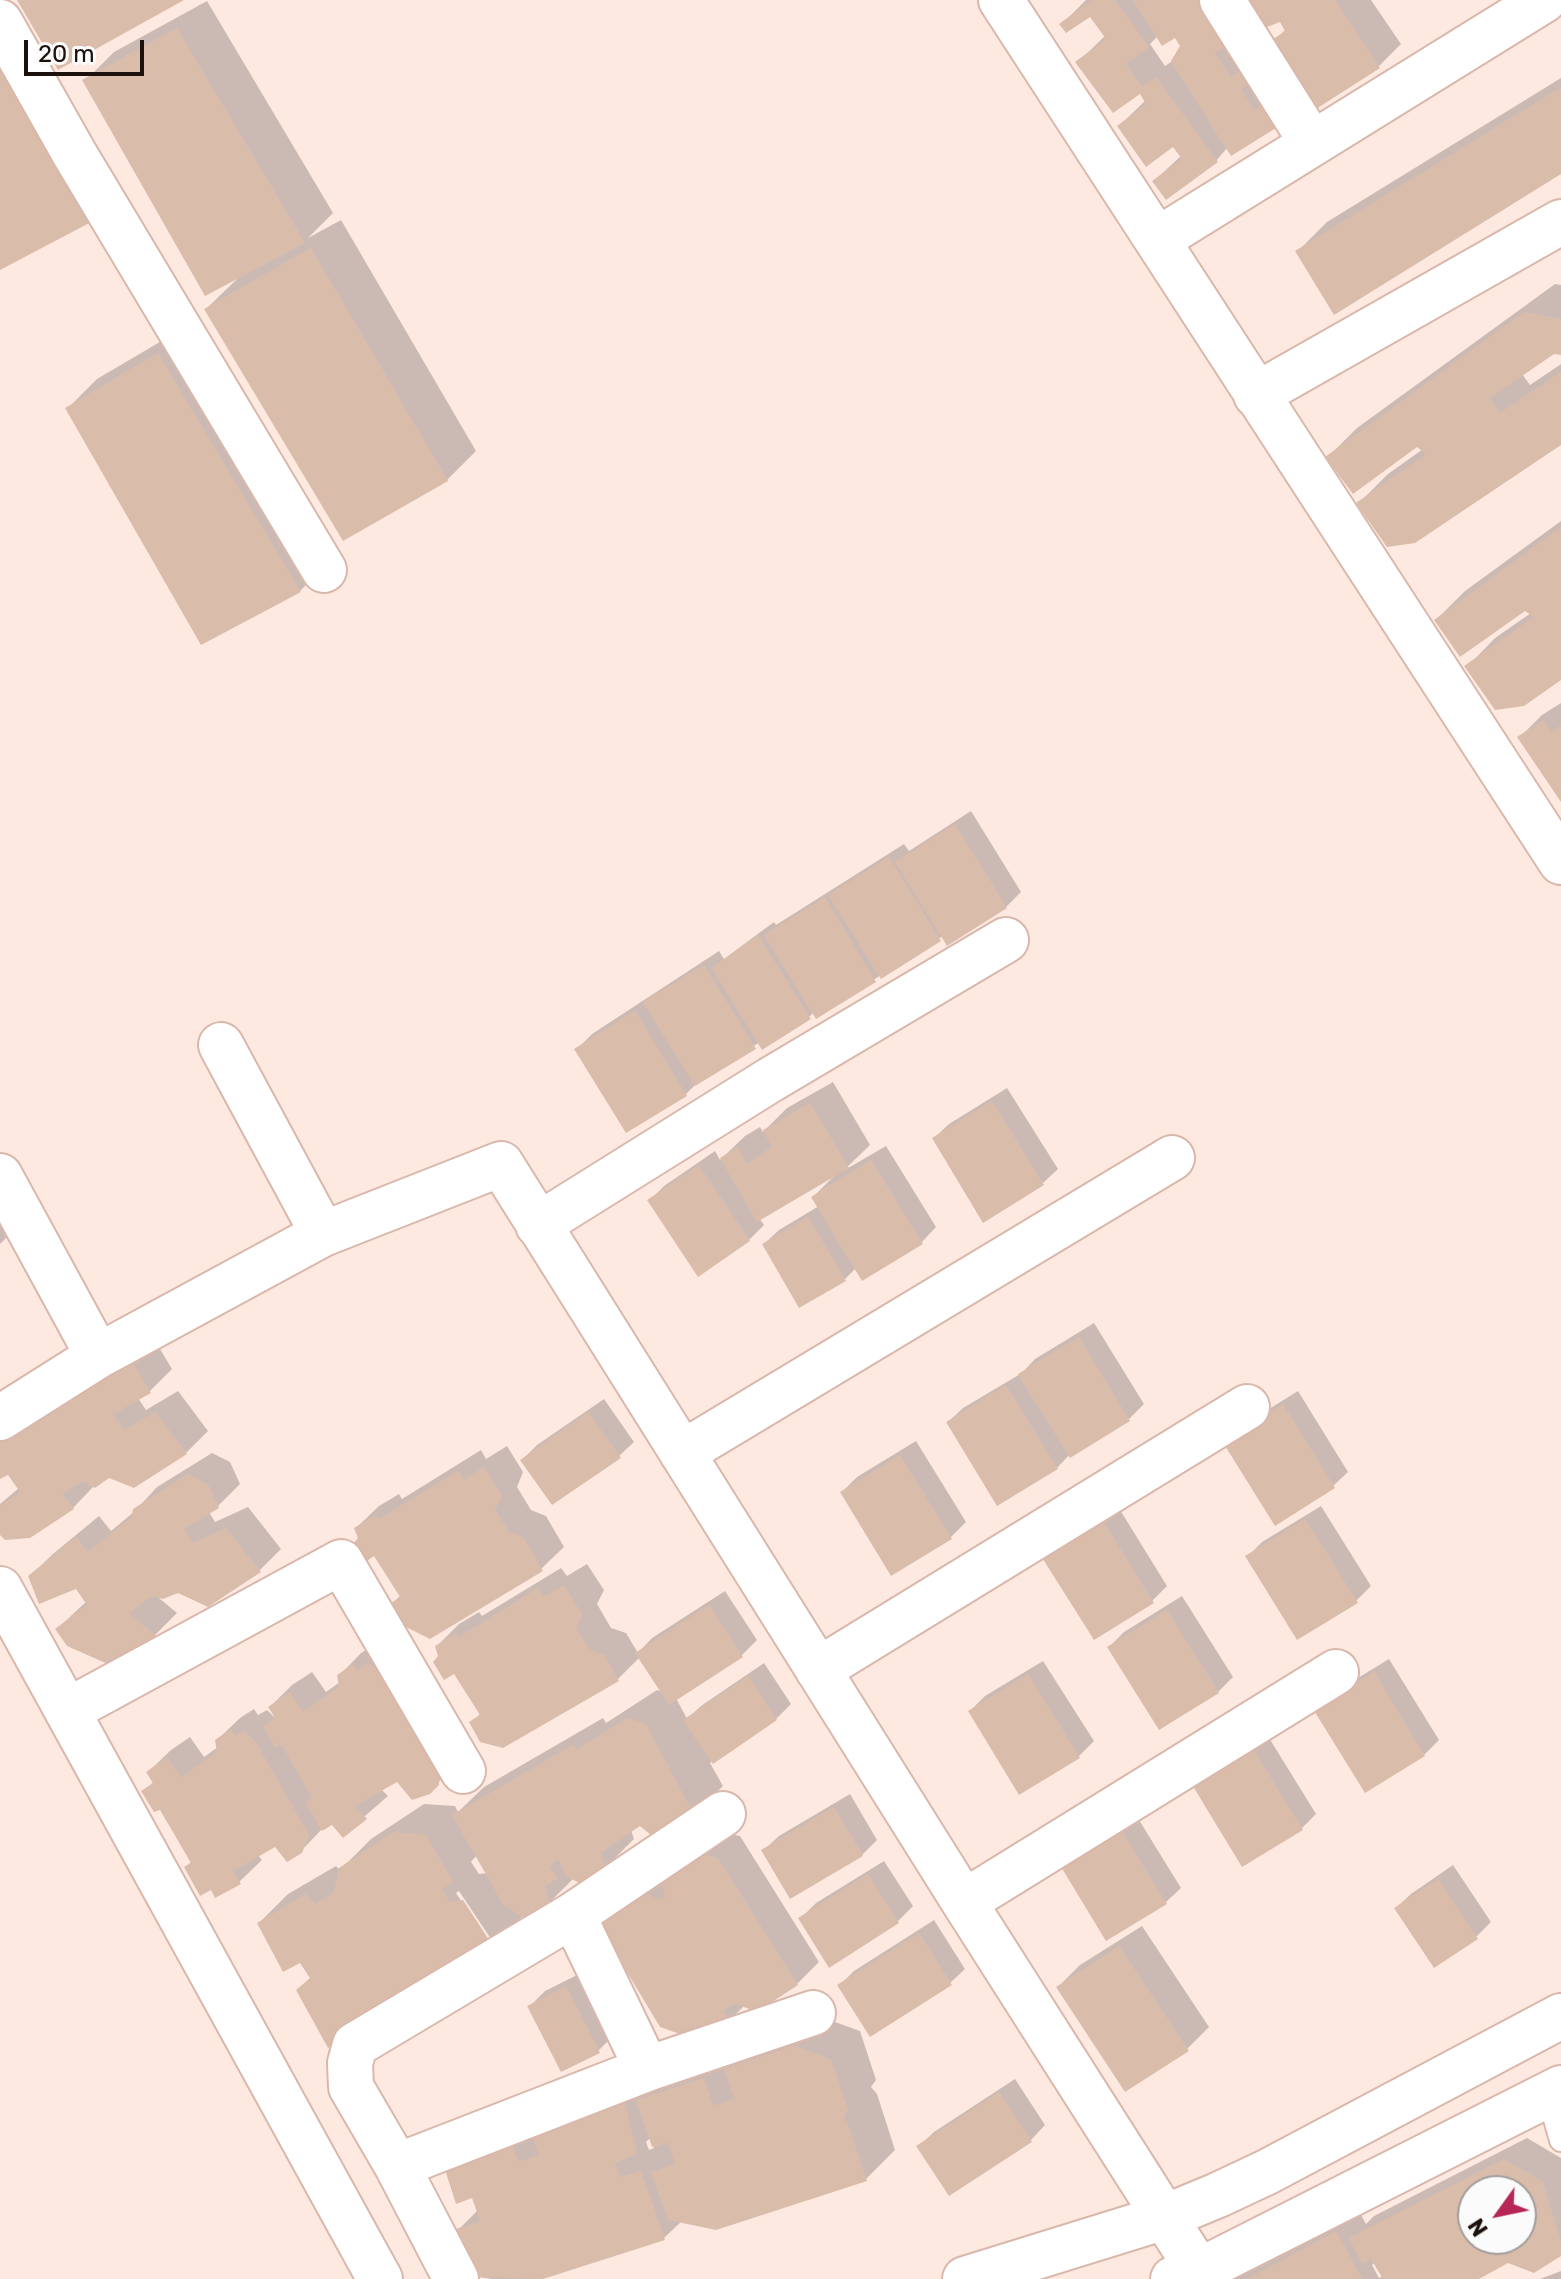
<!DOCTYPE html>
<html>
<head>
<meta charset="utf-8">
<style>
  body { margin:0 }
  #map { position:relative; width:1561px; height:2279px; overflow:hidden; background:#fee9e1; font-family:Rubik,sans-serif }
  canvas { display:block }
  .north { position:absolute; left:1457px; top:2175px; width:80px; height:80px; box-sizing:border-box; background:#fbfbfb; border:2px solid #a29d9b; border-radius:50%; rotate:237deg; font-size:22px; font-weight:700; line-height:32px; text-align:center; color:#1c110c }
  .north::after { content:''; display:block; margin:auto; width:28px; height:36px; background:#b62758; clip-path:polygon(50% 0,100% 100%,50% 72%,0 100%) }
  .scale { position:absolute; left:24px; top:40px; width:120px; height:36px; box-sizing:border-box; border:4px solid #1c110c; border-top:0; padding-left:10px; font-size:24px; line-height:28px; white-space:nowrap; color:#1c110c; -webkit-text-stroke:6px #fbfbfb; paint-order:stroke }
</style>
</head>
<body>
<div id="map">
<canvas width="1561" height="2279"></canvas>
<div class="north">N</div>
<div class="scale">20 m</div>
</div>
<script>
const g = document.querySelector('canvas').getContext('2d');
g.lineJoin = 'round';
function fillPath(path, color) { g.fillStyle = color; g.fill(path, 'evenodd'); }
const shape = rows => new Path2D(rows.map(r => 'M' + r).join(''));
function trace(path, color, width, dash) { g.strokeStyle = color; g.lineWidth = width; g.lineCap = dash ? 'butt' : 'round'; g.setLineDash(dash || []); g.stroke(path); }
const shadow = shape([
  [0,0,10,0,123,190,94,219,0,268],
  [1086,0,1235,0,1277,89,1216,161,1154,181,1182,155,1173,145,1119,126,1146,100,1141,91,1078,62,1106,35,1090,14,1062,24],
  [1158,36,1175,36,1182,46,1174,60,1165,66,1150,44],
  [1250,0,1371,0,1401,44,1379,66,1275,40,1286,29,1281,20],
  [207,1,333,213,308,238,341,220,476,451,447,480,206,309,238,278,85,81,114,52],
  [1561,78,1561,171,1298,251,1327,222],
  [1555,284,1561,285,1561,353,1554,352,1522,374,1530,385,1561,364,1561,442,1359,503,1388,474,1423,449,1417,445,1328,457,1357,428],
  [187,326,329,562,300,591,68,408,97,379],
  [1561,521,1561,678,1467,667,1495,638,1531,613,1525,608,1436,620,1465,591],
  [1561,703,1561,799,1520,737,1542,715],
  [971,811,1021,892,1006,907,948,943,943,936,816,1016,814,1012,809,1017,760,1042,698,1082,686,1094,577,1049,592,1034,719,951,724,959,774,922,776,925,904,844,909,851],
  [833,1082,870,1145,843,1171,886,1146,936,1227,922,1242,856,1268,845,1279,764,1244,779,1230,819,1206,813,1197,834,1176,759,1218,764,1225,749,1240,649,1201,664,1186,715,1151,720,1160,745,1136,760,1127,763,1132,787,1108],
  [1007,1088,1058,1169,1043,1183,934,1138,949,1124],
  [0,1203,14,1230,0,1244],
  [1094,1323,1144,1404,1129,1419,1070,1454,1057,1468,948,1422,963,1408,1022,1373,1035,1359],
  [157,1344,172,1369,150,1391,138,1398,146,1410,178,1391,208,1431,186,1453,109,1476,96,1484,73,1508,0,1531,0,1504,19,1488,9,1472,0,1477,0,1422],
  [1298,1391,1348,1472,1333,1486,1240,1427],
  [604,1399,634,1442,619,1456,522,1460,537,1445],
  [916,1441,966,1522,951,1537,892,1573,842,1492,857,1477],
  [507,1446,523,1472,517,1487,531,1510,546,1516,564,1547,541,1569,391,1605,401,1595,375,1554,360,1539,356,1528,379,1506,399,1494,402,1499,481,1450,486,1459],
  [212,1453,230,1462,240,1484,218,1506,209,1512,215,1522,248,1507,281,1549,259,1571,159,1598,177,1613,155,1635,109,1662,57,1629,87,1601,76,1587,30,1576,53,1554,99,1516,111,1531,134,1512,157,1487],
  [1117,1505,1167,1586,1152,1601,1044,1556],
  [1321,1506,1371,1586,1356,1601,1247,1557,1262,1542],
  [587,1564,604,1590,597,1604,611,1628,626,1633,638,1653,652,1638,725,1591,757,1640,742,1655,676,1698,687,1719,701,1706,764,1663,791,1704,776,1719,710,1763,723,1786,694,1815,640,1824,631,1830,634,1839,605,1868,574,1878,549,1903,522,1917,494,1947,312,1977,301,1960,259,1923,288,1894,336,1866,340,1870,371,1839,424,1804,455,1806,458,1812,484,1787,603,1718,606,1723,657,1690,663,1692,640,1657,618,1679,471,1723,481,1713,455,1671,440,1656,437,1646,459,1624,479,1612,482,1616,561,1568,567,1576],
  [477,1855,487,1873,479,1874,471,1862],
  [459,1891,493,1942,488,1942,456,1893],
  [1182,1596,1233,1677,1218,1692,1109,1647,1124,1632],
  [376,1644,460,1760,429,1792,397,1780,381,1789,388,1796,343,1835,333,1822,324,1827,301,1851,276,1845,258,1855,262,1860,239,1882,211,1887,186,1867,192,1861,161,1808,144,1792,154,1781,148,1772,171,1750,190,1737,204,1757,218,1747,217,1740,240,1718,254,1709,258,1715,267,1710,274,1717,276,1715,270,1707,292,1685,312,1672,326,1692,340,1682,339,1676,361,1653],
  [1389,1659,1439,1740,1424,1755,1330,1695],
  [1043,1661,1094,1741,1079,1756,1020,1792,970,1711,985,1696],
  [1266,1733,1316,1814,1302,1828,1193,1783],
  [850,1794,877,1840,862,1855,764,1850,779,1836],
  [1131,1807,1181,1888,1166,1902,1057,1857],
  [730,1834,740,1836,819,1962,797,1984,745,2005,729,2021,618,1896],
  [884,1861,913,1906,898,1921,830,1965,801,1918,816,1903],
  [1453,1865,1491,1922,1476,1937,1396,1908,1411,1894],
  [934,1920,965,1969,950,1983,840,1985,854,1971],
  [1142,1926,1209,2027,1187,2049,1058,1987,1080,1965],
  [581,1973,613,2036,598,2051,530,2006,545,1991],
  [824,2018,860,2031,876,2080,871,2087,877,2094,895,2150,866,2179,682,2221,664,2238,537,2279,492,2279,473,2276,458,2230,478,2210,473,2196,443,2157],
  [651,2137,654,2148,649,2150,646,2142],
  [1015,2079,1045,2125,1031,2140,919,2146,934,2132],
  [1527,2138,1561,2158,1561,2253,1508,2261,1473,2279,1203,2279,1359,2211,1366,2224,1374,2216],
  [1473,2191,1521,2191,1521,2239,1473,2239],
  [1375,2262,1383,2276,1379,2278,1372,2265],
  [1561,2271,1561,2279,1540,2279]
]);
const building = shape([
  [17,0,184,0,58,70],
  [1092,0,1115,0,1149,47,1126,64,1142,87,1156,77,1218,162,1166,200,1152,181,1182,159,1173,147,1146,167,1117,126,1146,104,1140,94,1113,113,1075,62,1106,39,1090,17,1066,33,1059,24],
  [1133,0,1199,0,1228,45,1215,53,1231,77,1245,68,1253,81,1241,89,1254,110,1269,100,1284,123,1231,156,1171,61,1180,46,1175,38,1162,46],
  [1248,0,1335,0,1380,68,1316,109,1272,40,1285,31,1280,22,1267,27],
  [177,28,305,243,205,296,82,80],
  [0,60,95,220,0,270],
  [1561,87,1561,174,1334,315,1295,251],
  [311,248,448,481,343,541,204,309],
  [1524,312,1561,319,1561,355,1554,354,1490,398,1500,413,1561,372,1561,445,1415,543,1387,547,1356,503,1426,454,1417,447,1353,494,1325,457],
  [158,353,301,592,201,645,65,408],
  [1561,527,1561,680,1524,706,1495,710,1464,666,1534,617,1525,611,1460,657,1434,620],
  [1543,720,1551,732,1561,725,1561,802,1517,737],
  [955,824,1007,908,947,946,895,862],
  [889,857,941,941,881,979,828,895],
  [825,897,876,982,816,1019,764,935],
  [758,935,811,1019,762,1050,712,968],
  [704,965,756,1049,695,1086,643,1002],
  [635,1011,687,1096,626,1133,574,1049],
  [992,1101,1044,1185,983,1223,932,1138],
  [810,1103,849,1168,757,1222,720,1158,737,1147,747,1164,772,1147,763,1130],
  [871,1160,923,1244,862,1281,811,1197],
  [699,1165,750,1241,698,1277,647,1200],
  [808,1217,846,1281,799,1308,762,1244],
  [1079,1337,1130,1421,1070,1458,1018,1374],
  [115,1356,135,1366,151,1393,113,1414,124,1430,155,1412,187,1454,134,1488,109,1478,95,1488,83,1481,62,1494,74,1509,30,1538,5,1540,0,1535,0,1506,20,1492,8,1475,0,1479,0,1426,45,1415,67,1405,60,1391],
  [1006,1385,1058,1469,997,1506,946,1422],
  [1283,1404,1335,1488,1275,1526,1222,1441],
  [588,1412,621,1458,552,1505,520,1460],
  [900,1455,952,1539,891,1576,840,1492],
  [484,1467,502,1496,495,1510,509,1532,524,1538,543,1571,430,1639,400,1624,388,1605,400,1597,374,1556,364,1563,353,1544,358,1538,354,1528,376,1515,379,1519,458,1471,464,1480],
  [188,1474,208,1484,219,1508,184,1529,193,1543,226,1528,261,1572,208,1607,178,1593,163,1599,152,1596,129,1613,156,1636,110,1665,67,1646,55,1629,87,1605,76,1589,39,1604,28,1576,76,1537,88,1552,132,1516,133,1509],
  [1102,1519,1154,1603,1094,1640,1041,1556],
  [1305,1519,1358,1603,1297,1640,1245,1556],
  [564,1585,582,1614,576,1628,589,1649,604,1655,619,1681,503,1748,480,1742,469,1722,480,1715,454,1674,444,1680,433,1662,438,1656,435,1646,456,1633,459,1637,538,1588,544,1597],
  [709,1605,743,1657,669,1705,635,1653],
  [1167,1610,1219,1693,1159,1730,1107,1647],
  [368,1663,380,1671,439,1773,439,1785,430,1794,412,1800,397,1782,355,1806,367,1819,343,1838,332,1825,322,1831,305,1802,312,1798,282,1745,275,1747,263,1727,275,1718,268,1707,289,1692,303,1712,339,1687,337,1675,353,1664,357,1671],
  [1374,1672,1425,1756,1365,1793,1313,1709],
  [1028,1674,1080,1758,1019,1795,968,1711],
  [748,1676,777,1720,713,1764,683,1720],
  [627,1718,646,1724,695,1817,658,1841,640,1826,600,1853,606,1869,584,1886,567,1876,558,1859,549,1867,558,1878,545,1886,550,1905,524,1918,503,1904,452,1815,573,1745,576,1750],
  [231,1729,235,1736,244,1731,255,1741,309,1835,302,1853,287,1862,275,1847,233,1871,241,1884,215,1898,211,1890,200,1896,184,1867,191,1863,160,1810,154,1812,141,1791,153,1783,146,1772,167,1757,181,1778,217,1752,215,1740],
  [1251,1746,1303,1830,1242,1867,1191,1783],
  [834,1807,863,1856,790,1899,761,1850],
  [1115,1820,1167,1904,1106,1941,1055,1857],
  [393,1832,426,1835,453,1882,441,1889,450,1902,463,1900,495,1949,328,2048,296,1990,310,1978,300,1963,283,1972,257,1923,306,1894,315,1904,334,1892,339,1868],
  [706,1855,718,1858,798,1985,757,2012,736,2004,723,2010,730,2023,697,2040,660,2027,594,1917,640,1889,656,1899,665,1897,661,1880],
  [868,1874,899,1923,829,1968,798,1918],
  [1438,1879,1478,1939,1434,1968,1394,1908],
  [919,1933,952,1985,870,2037,837,1985],
  [1119,1946,1189,2051,1125,2092,1056,1987],
  [566,1986,600,2053,561,2072,527,2006],
  [794,2046,831,2059,848,2111,843,2117,848,2124,867,2181,716,2230,668,2220,651,2172,675,2164,668,2142,652,2147,636,2100,704,2078,713,2106,734,2099,724,2069],
  [999,2092,1032,2142,949,2196,916,2146],
  [598,2102,625,2103,637,2154,615,2163,620,2177,641,2171,665,2240,543,2279,472,2277,456,2229,480,2221,472,2198,456,2204,441,2157,508,2134,518,2162,539,2155,529,2125],
  [1504,2159,1543,2182,1561,2242,1561,2256,1534,2273,1508,2263,1479,2279,1383,2279,1371,2259,1362,2264,1349,2238],
  [1473,2191,1521,2191,1521,2239,1473,2239],
  [1336,2231,1362,2279,1247,2279]
]);
const lane = shape([
  [1548,2095,1561,2140]
]);
const street = shape([
  [1001,0,1561,862],
  [1222,0,1312,143],
  [0,22,74,153,324,570],
  [1157,240,1544,0],
  [1256,395,1561,222],
  [221,1045,323,1234],
  [0,1176,98,1356],
  [538,1225,770,1080,1006,940],
  [0,1418,98,1356,323,1234,501,1164,964,1902,1199,2271],
  [682,1453,1172,1158],
  [0,1589,380,2279],
  [818,1670,1247,1407],
  [67,1711,341,1562,463,1771],
  [964,1902,1336,1672],
  [573,1915,647,2069],
  [397,2166,647,2069,813,2013],
  [456,2279,397,2166,351,2087,350,2063,355,2045,573,1915,723,1814],
  [965,2279,1165,2217,1218,2195,1267,2172,1561,2016],
  [1173,2279,1199,2271,1561,2088]
]);
fillPath(shadow, '#0003');
fillPath(building, '#dabcab');
trace(lane, '#d9b8ab', 26);
trace(street, '#d9b8ab', 48);
trace(lane, '#fff', 22);
trace(street, '#fff', 44);
</script>
</body>
</html>
